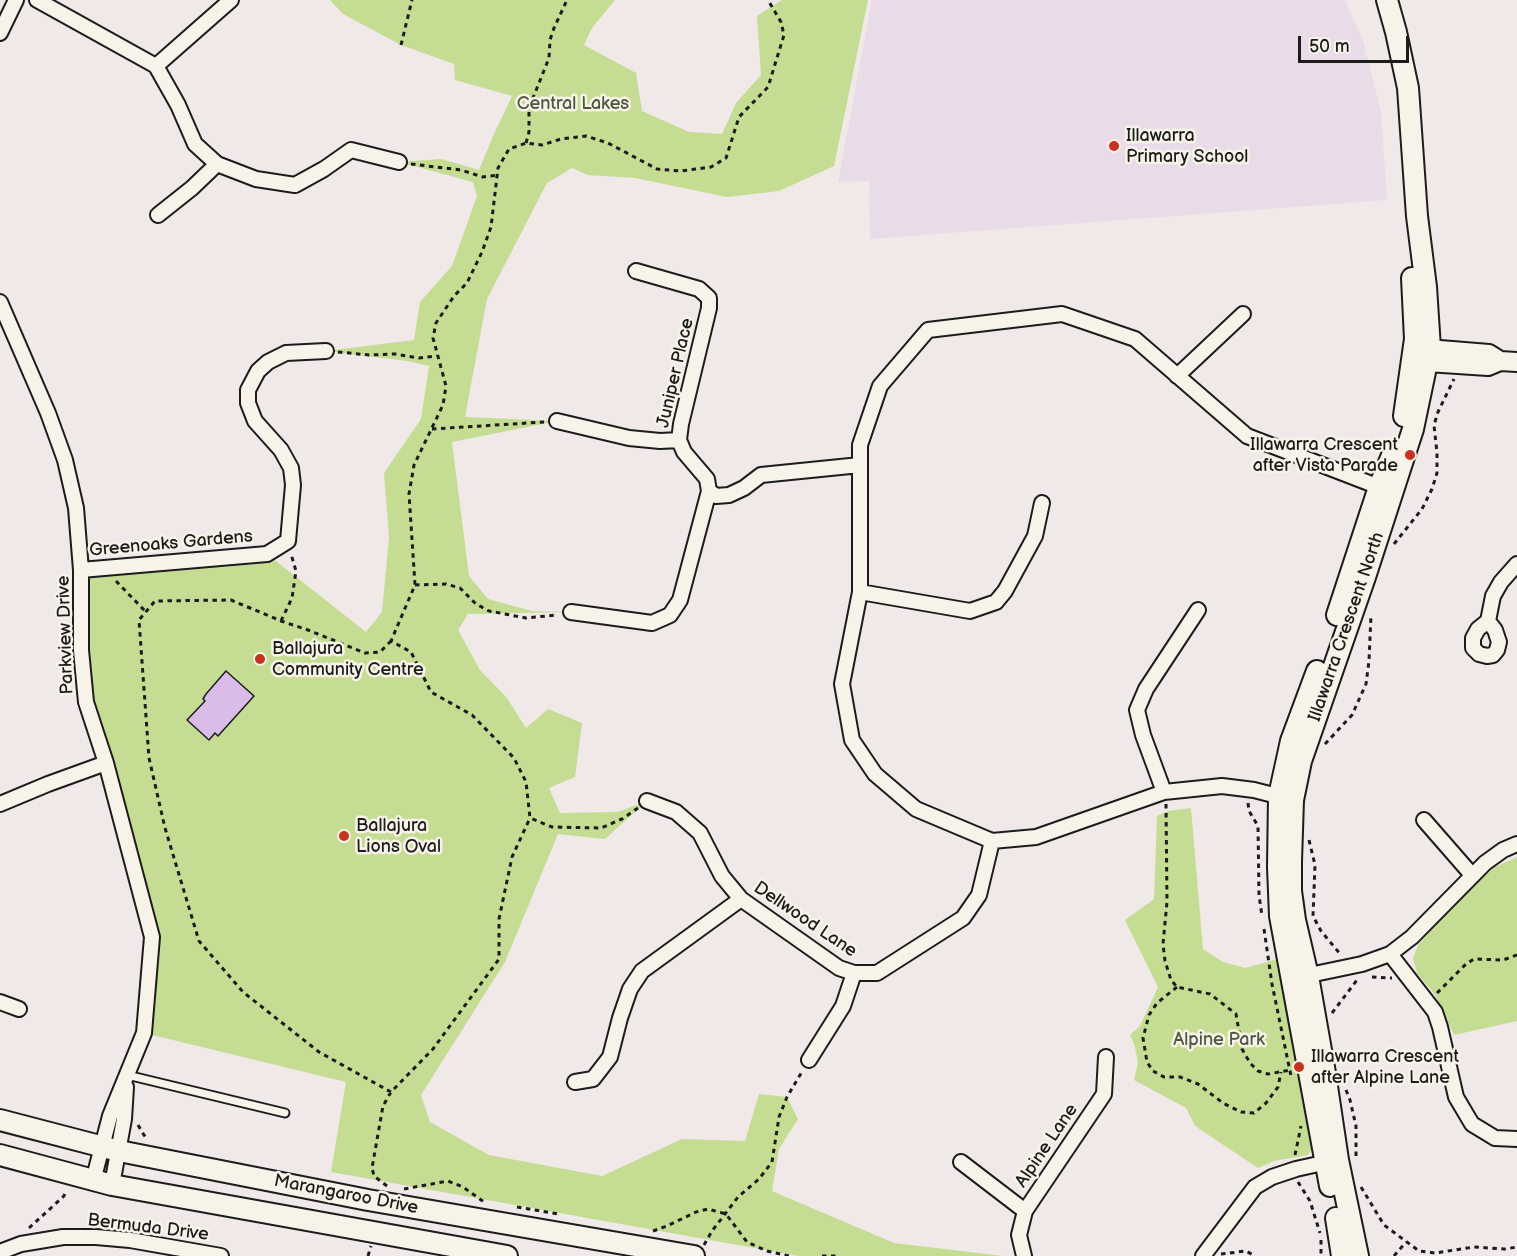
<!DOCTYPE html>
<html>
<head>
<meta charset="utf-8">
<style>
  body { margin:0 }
  #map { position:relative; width:1517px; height:1256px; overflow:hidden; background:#f1e8e8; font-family:"Balsamiq Sans",sans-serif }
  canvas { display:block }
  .scale { position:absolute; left:1298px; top:36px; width:111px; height:27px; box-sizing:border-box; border:3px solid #1c1c1c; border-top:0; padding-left:8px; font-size:18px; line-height:21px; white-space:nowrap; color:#1c1c1c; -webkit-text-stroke:4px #f7f3e8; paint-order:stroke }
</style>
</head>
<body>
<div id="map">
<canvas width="1517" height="1256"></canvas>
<div class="scale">50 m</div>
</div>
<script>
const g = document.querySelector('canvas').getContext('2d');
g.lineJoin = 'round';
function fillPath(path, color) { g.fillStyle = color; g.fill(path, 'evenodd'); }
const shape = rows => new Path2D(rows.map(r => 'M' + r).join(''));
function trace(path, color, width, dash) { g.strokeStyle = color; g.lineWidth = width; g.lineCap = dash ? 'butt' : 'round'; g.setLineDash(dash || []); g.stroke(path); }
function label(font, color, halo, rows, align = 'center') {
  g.font = font + ' "Balsamiq Sans",sans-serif'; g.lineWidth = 5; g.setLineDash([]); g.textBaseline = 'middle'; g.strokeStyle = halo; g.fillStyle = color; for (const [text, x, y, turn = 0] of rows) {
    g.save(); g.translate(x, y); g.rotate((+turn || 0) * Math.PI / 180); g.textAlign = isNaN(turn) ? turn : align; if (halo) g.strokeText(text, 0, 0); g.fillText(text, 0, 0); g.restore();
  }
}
const built = shape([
  [872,0,1345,0,1363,41,1381,112,1387,200,870,239,869,181,838,182]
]);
const green = shape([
  [330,0,615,0,592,28,584,45,636,73,642,111,689,132,722,134,736,103,761,75,757,16,782,0,868,0,834,166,779,191,727,197,635,178,588,175,572,168,547,183,487,299,465,417,557,421,452,442,469,576,488,599,532,611,571,612,468,614,458,630,480,670,507,698,526,728,548,709,582,723,575,777,549,788,560,813,618,812,647,801,605,839,558,834,505,962,421,1095,430,1122,489,1155,602,1176,682,1139,745,1141,759,1094,787,1097,798,1119,779,1149,772,1191,894,1243,1003,1256,799,1256,331,1172,346,1082,144,1033,152,937,86,702,81,570,267,554,366,632,382,612,389,537,384,473,421,419,429,366,407,361,326,351,414,340,420,302,452,266,477,196,473,182,399,162,441,159,479,170,494,134,512,96,455,80,454,64,401,45,343,14],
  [1191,808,1203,949,1223,962,1245,968,1281,958,1317,1141,1308,1155,1274,1161,1258,1168,1195,1126,1186,1108,1134,1080,1138,1063,1135,1047,1130,1035,1140,1026,1158,987,1125,920,1154,899,1157,816,1168,811],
  [1517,857,1517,1021,1454,1035,1435,995,1417,973,1413,958,1418,945,1470,888,1495,867]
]);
const building = shape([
  [226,671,254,696,218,736,215,733,209,740,187,720,205,701,203,699,206,694,226,671]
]);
const path = shape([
  [401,45,412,0],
  [526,143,529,132,529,108,549,58,550,40,554,28,567,0],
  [411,164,461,170,483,177,498,175],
  [338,352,369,355,395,354,419,358,437,356],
  [432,429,544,422],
  [1394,544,1422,509,1432,489,1437,473,1437,453,1434,425,1438,412,1454,379],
  [116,581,146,612],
  [415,585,446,584,460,588,476,604,489,611,526,618,557,615],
  [281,621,292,598,296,571,291,554],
  [1325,744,1352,715,1366,684,1369,661,1371,615],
  [1248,803,1249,811,1258,826,1259,895,1262,916],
  [1166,804,1167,902,1163,944,1165,961,1171,980,1177,987,1210,994,1236,1014,1242,1049,1250,1063,1258,1071,1268,1074,1291,1070],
  [638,808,622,819,601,828,552,827,530,818,526,782,514,758,472,715,431,692,411,652,391,641,415,585,409,494,414,465,443,405,446,386,433,338,436,323,454,296,467,283,482,252,491,227,498,168,509,149,526,143,542,145,561,139,586,136,608,143,657,169,681,171,711,167,726,158,739,117,768,87,784,35,781,22,768,0],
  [1309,840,1315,865,1313,916,1321,931,1341,955],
  [1264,929,1272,984,1291,1076],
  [1372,977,1392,978],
  [1177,987,1157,1003,1149,1015,1143,1038,1147,1062,1153,1071,1164,1077,1180,1077,1198,1084,1223,1103,1241,1112,1254,1113,1266,1103,1278,1087,1281,1072],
  [1437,993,1466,964,1474,959,1503,960,1517,955],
  [1332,1013,1357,980],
  [1346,1090,1350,1100,1356,1126,1356,1157],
  [391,1092,319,1052,243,992,199,941,165,828,149,758,139,620,155,601,231,600,281,621,308,630,365,653,380,652,391,641],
  [138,1125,147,1140],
  [1295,1155,1301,1126],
  [1298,1182,1310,1201,1320,1233],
  [387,1186,374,1176,372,1168,383,1106,391,1092,433,1049,499,959,499,919,512,857,530,818],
  [1361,1187,1384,1225,1419,1251,1435,1253,1474,1247,1505,1249,1517,1247],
  [404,1189,448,1181,463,1187,484,1202],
  [517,1207,558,1214],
  [29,1228,64,1196,66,1190],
  [653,1231,667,1226,696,1212,708,1209,726,1214,747,1242,767,1251,789,1256],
  [1321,1240,1321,1256],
  [704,1245,712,1231,738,1197,759,1179,772,1162,779,1117,787,1097,803,1070],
  [1221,1254,1246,1251,1255,1256],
  [368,1256,371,1246],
  [822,1256,840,1256],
  [1394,1256,1406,1242]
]);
const service = shape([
  [127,1075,285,1113]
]);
const minor = shape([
  [37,0,156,66,178,105,195,144,217,164,256,179,295,185,324,169,351,150,399,162],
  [0,33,16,0],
  [156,66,231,0],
  [158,215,192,188,217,164],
  [636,271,699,289,709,298,709,308,681,424,679,440,684,452,707,479,709,491],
  [0,302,48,413,65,460,76,508,81,570,81,650,86,702,106,763,152,937,144,1033,110,1116,93,1181],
  [1177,376,1243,314],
  [557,421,629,438,660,441,679,440],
  [81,570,267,554,288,541,293,485,291,468,281,450,255,421,248,403,248,390,258,371,268,362,286,353,326,351],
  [860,592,970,611,996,602,1005,591,1035,536,1042,503],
  [571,612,652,623,670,615,680,600,709,491,716,496,729,495,744,488,761,475,860,465],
  [1488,621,1495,630,1499,642,1497,650,1493,655,1487,656,1479,654,1473,648,1473,638,1478,629,1488,621,1493,596,1501,582,1517,564],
  [1164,792,1143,735,1137,710,1146,689,1198,610],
  [1285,798,1254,790,1222,786,1164,792,1036,837,992,841,916,809,875,774,852,740,842,684,860,592,860,445,880,386,928,330,1062,314,1135,339,1247,436,1387,490],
  [647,801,676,812,700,833,722,876,741,899,839,968,854,973,877,973,963,918,979,895,992,841],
  [0,804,48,784,106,763],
  [1424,820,1472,875],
  [1390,954,1435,1012,1440,1027,1456,1097,1472,1124,1495,1138,1517,1139],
  [1300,977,1362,964,1390,954,1412,937,1485,863,1503,850,1517,844],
  [0,1002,19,1009],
  [809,1060,843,1006,854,973],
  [575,1082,593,1079,610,1057,620,1018,630,989,642,971,741,899],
  [961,1162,1025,1211],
  [112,1185,124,1119,126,1087],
  [0,1252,21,1244,63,1237,96,1237,130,1240,221,1256],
  [1024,1256,1019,1235,1025,1211,1104,1094,1106,1057],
  [1203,1256,1255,1187,1272,1177,1296,1169,1332,1161]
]);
const tertiary = shape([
  [1415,348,1489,354,1500,361],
  [1412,361,1488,366,1500,361,1517,362]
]);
const secondary = shape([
  [1404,416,1415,339,1412,278],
  [1337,615,1379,487,1393,453],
  [1317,671,1291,741,1279,796,1278,867,1280,916,1330,1186],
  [0,1120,119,1151,368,1200,694,1256],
  [0,1155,112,1185,507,1256],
  [1336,1218,1342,1256],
  [1358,1256,1338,1160,1325,1073,1308,976,1295,920,1291,891,1291,861,1293,800,1301,761,1365,577,1413,429,1430,348,1426,287,1417,216,1408,88,1396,32,1387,0]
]);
const markers = [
  [1114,146,6,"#c8321e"],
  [1410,455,6,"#c8321e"],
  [260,659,6,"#c8321e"],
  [344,836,6,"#c8321e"],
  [1299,1067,6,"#c8321e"]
];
const parkNames = [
  ["Central Lakes",573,104],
  ["Alpine Park",1219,1040]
];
const poiNames = [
  ["Illawarra",1126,136],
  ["Primary School",1126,157],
  ["Illawarra Crescent",1398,445,"right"],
  ["after Vista Parade",1398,466,"right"],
  ["Ballajura",272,649],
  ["Community Centre",272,670],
  ["Ballajura",356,826],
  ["Lions Oval",356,847],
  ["Illawarra Crescent",1311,1057],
  ["after Alpine Lane",1311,1078]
];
const streetNames = [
  ["Juniper Place",676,373,-77],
  ["Greenoaks Gardens",171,544,-5],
  ["Illawarra Crescent North",1347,627,-71],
  ["Parkview Drive",66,635,-92],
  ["Dellwood Lane",805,920,34],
  ["Alpine Lane",1047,1146,-56],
  ["Marangaroo Drive",346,1195,11],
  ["Bermuda Drive",148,1228,7]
];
fillPath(built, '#eadbe8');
fillPath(green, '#c5dd93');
fillPath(building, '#dabce9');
trace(building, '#1c1c1c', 1.5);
trace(service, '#1c1c1c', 11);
trace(minor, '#1c1c1c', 18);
trace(tertiary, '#1c1c1c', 22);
trace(secondary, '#1c1c1c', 24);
trace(path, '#1c1c1c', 3, [4.5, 4.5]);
trace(service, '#f7f3e8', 7);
trace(minor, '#f7f3e8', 14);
trace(tertiary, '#f7f3e8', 18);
trace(secondary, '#f7f3e8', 20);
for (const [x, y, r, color] of markers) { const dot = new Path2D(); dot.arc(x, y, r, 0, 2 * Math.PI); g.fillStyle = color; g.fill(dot); trace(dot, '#f7f3e8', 2); }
label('18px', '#4f5640', '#f7f3e8', parkNames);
label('18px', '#1c1c1c', '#f7f3e8', poiNames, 'left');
label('18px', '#1c1c1c', '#f7f3e8', streetNames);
</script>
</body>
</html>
